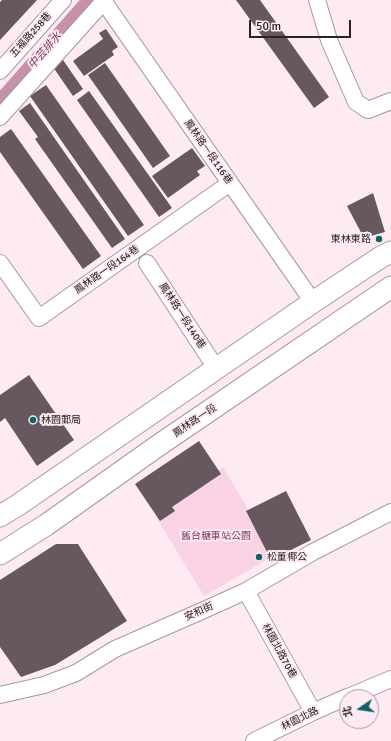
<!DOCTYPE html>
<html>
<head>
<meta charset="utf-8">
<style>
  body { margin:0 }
  #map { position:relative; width:391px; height:741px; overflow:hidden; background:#fdeaf3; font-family:Signika,"Noto Sans TC",sans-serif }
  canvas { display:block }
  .north { position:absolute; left:339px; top:689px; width:40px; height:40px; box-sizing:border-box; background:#fdeaf3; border:1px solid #a89aa1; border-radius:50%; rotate:257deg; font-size:11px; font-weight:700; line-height:16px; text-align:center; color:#292225 }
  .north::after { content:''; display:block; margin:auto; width:14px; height:18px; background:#126366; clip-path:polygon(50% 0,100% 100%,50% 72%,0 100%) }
  .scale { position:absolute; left:249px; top:20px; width:102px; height:18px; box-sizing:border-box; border:2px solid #292225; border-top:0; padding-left:5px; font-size:12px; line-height:14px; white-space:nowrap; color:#292225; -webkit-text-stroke:3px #fdeaf3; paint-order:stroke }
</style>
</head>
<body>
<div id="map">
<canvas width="391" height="741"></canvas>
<div class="north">北</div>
<div class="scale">50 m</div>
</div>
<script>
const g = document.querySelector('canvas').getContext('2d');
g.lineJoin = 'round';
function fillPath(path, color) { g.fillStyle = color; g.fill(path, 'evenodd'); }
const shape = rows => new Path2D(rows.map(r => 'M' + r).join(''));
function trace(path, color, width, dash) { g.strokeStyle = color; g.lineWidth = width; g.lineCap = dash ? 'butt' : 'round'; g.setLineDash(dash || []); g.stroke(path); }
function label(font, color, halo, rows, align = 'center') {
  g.font = font + ' Signika,"Noto Sans TC",sans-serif'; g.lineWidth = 4; g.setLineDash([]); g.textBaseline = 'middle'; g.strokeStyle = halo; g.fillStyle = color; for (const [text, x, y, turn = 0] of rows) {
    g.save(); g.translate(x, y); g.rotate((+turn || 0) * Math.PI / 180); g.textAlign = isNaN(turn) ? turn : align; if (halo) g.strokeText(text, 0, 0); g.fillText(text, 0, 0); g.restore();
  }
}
const green = shape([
  [223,467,275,555,204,596,156,517]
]);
const canal = shape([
  [0,101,89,0]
]);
const building = shape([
  [2,0,37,0,0,40,0,2],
  [236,0,260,0,329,97,314,108],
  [106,29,118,47,112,51,114,55,84,76,73,61,103,39,99,33],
  [63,60,83,89,73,96,53,67],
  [105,63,170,156,153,168,88,75],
  [46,85,144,225,128,236,30,96],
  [89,91,172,208,159,217,77,100],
  [30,103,125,239,112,248,35,139,38,137,19,111],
  [11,129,101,256,83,269,0,152,0,137],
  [192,148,205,166,197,171,200,175,168,198,152,176],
  [373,193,385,232,364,238,347,206],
  [29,375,74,440,37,466,5,418,0,422,0,395],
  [199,441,221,474,172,507,175,511,160,521,135,484],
  [286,491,311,540,271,560,246,511],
  [56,544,78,544,127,621,55,665,21,677,0,647,0,580]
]);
const minor = shape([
  [317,0,329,40,356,102,368,110,391,101],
  [104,2,313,302],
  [0,71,63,0],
  [0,117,105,0],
  [0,263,39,318,230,183],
  [147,263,216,368],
  [246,591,313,712],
  [0,695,44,685,76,673,115,649,204,610,246,591,313,552,391,512],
  [348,697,391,679],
  [254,741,313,712,347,697]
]);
const major = shape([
  [0,516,18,505,313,302,381,257,391,252],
  [0,554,46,525,159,445,391,287]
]);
const markers = [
  [379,239,4,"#126366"],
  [33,420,4,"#126366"],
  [259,557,4,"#126366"]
];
const streetNames = [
  ["五福路258巷",31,35,-48],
  ["鳳林路一段116巷",208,152,55],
  ["鳳林路一段164巷",107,270,-35],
  ["鳳林路一段140巷",182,316,57],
  ["鳳林路一段",195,421,-34],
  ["安和街",199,612,-24],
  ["林園北路70巷",279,651,61],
  ["林園北路",300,719,-26]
];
const poiNames = [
  ["東林東路",371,239,"right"],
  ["林園郵局",41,420],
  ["松董椰公",267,557]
];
const parkNames = [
  ["舊台糖車站公園",216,536]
];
const waterNames = [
  ["中芸排水",45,51,-49]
];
fillPath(green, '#f9d2e4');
trace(canal, '#c891ab', 14);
fillPath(building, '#67585f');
trace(minor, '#a8979e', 18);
trace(major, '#a8979e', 23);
trace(minor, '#fff', 16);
trace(major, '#fff', 21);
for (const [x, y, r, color] of markers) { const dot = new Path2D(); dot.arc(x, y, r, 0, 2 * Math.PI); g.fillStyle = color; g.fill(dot); trace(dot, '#fdeaf3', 1.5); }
label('10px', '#292225', '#fdeaf3', streetNames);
label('10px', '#292225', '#fdeaf3', poiNames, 'left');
label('10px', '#7f3a5f', '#fdeaf3', parkNames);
label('italic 11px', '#7f3b5f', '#fdeaf3', waterNames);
</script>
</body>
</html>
